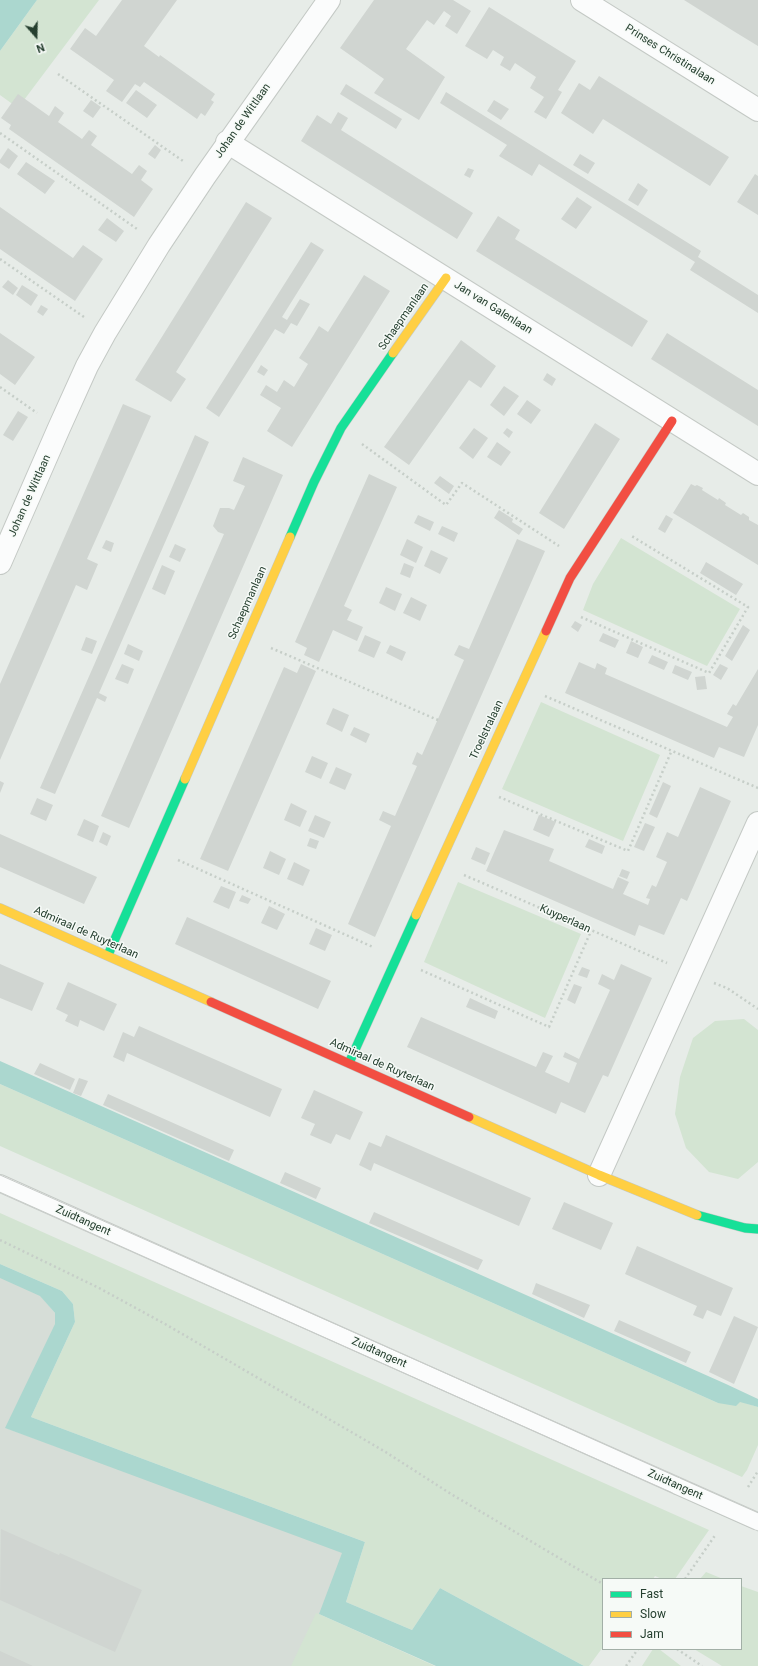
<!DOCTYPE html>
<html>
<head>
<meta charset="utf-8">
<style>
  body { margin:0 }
  #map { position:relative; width:758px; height:1666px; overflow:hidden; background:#e7ece8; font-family:Roboto,sans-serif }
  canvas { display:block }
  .legend { position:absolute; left:602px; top:1578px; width:140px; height:72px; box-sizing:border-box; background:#f6faf7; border:1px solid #a2afa7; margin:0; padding:5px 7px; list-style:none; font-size:12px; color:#253f2f }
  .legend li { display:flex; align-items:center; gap:8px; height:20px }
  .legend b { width:20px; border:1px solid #a2afa7 }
  .north { position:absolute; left:16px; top:16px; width:40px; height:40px; -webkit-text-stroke:3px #f6faf7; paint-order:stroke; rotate:160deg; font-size:11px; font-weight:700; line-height:16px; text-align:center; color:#253f2f }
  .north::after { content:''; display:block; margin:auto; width:14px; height:18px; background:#253f2f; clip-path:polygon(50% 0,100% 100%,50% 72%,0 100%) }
</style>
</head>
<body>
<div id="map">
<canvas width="758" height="1666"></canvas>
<ul class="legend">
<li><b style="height:5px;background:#16e098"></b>Fast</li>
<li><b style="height:5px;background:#ffcf43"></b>Slow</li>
<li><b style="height:5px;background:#f24e42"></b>Jam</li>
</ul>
<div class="north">N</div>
</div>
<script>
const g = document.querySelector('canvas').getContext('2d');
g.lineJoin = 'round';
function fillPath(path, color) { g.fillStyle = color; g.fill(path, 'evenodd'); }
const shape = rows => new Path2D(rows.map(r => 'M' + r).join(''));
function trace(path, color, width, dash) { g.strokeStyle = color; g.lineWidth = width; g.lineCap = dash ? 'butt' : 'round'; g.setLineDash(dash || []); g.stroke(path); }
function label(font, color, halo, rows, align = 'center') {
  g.font = font + ' Roboto,sans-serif'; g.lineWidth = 3; g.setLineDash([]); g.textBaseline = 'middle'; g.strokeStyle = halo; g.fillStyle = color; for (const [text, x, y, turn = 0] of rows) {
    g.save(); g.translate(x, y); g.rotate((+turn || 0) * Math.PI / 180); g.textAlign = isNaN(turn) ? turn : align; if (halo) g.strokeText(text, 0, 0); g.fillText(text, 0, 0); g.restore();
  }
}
const built = shape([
  [0,1277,40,1295,55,1313,56,1324,6,1428,344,1552,331,1589,297,1666,0,1666]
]);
const green = shape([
  [37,0,99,0,18,108,0,95,0,51],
  [621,538,740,609,707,666,583,610,593,584],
  [541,702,660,755,623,841,502,789],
  [458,882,581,934,545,1018,424,962],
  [744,1019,758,1030,758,1162,738,1179,709,1172,686,1148,675,1114,680,1077,693,1038,715,1021],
  [0,1084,718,1403,739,1401,758,1407,758,1445,747,1470,742,1477,0,1146],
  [0,1213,709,1530,675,1579,662,1579,655,1576,653,1579,603,1579,603,1647,589,1666,584,1666,440,1588,412,1630,346,1602,365,1542,31,1417,75,1322,73,1304,62,1291,0,1264],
  [706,1572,723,1579,700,1579],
  [741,1586,758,1592,758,1666,722,1666,694,1649,741,1649],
  [316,1613,319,1614,435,1666,291,1666],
  [653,1649,659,1649,681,1666,642,1666]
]);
const water = shape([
  [0,0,37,0,0,51],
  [0,1061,726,1384,758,1399,758,1407,740,1402,736,1406,718,1403,0,1084],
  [0,1264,62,1291,73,1304,75,1322,31,1417,365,1542,346,1602,412,1630,440,1588,584,1666,436,1666,319,1614,342,1553,5,1428,55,1324,55,1313,40,1296,0,1278]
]);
const building = shape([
  [122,0,177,0,144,46,159,57,160,55,215,94,211,100,214,102,205,116,201,113,197,119,144,82,140,87,135,84,122,102,106,91,114,80,70,49,85,28,96,36],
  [374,0,453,0,471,11,457,34,445,26,451,16,444,11,434,25,427,20,406,49,445,77,419,120,374,93,384,79,340,48],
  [684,0,758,0,758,46,735,32],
  [489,7,576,61,558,90,562,92,546,119,534,112,544,97,530,88,536,77,515,63,510,71,500,65,504,57,493,50,487,59,465,46],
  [599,76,729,157,710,186,603,119,593,134,561,113,579,83,590,90],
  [346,84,402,119,396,129,340,94],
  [136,90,157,105,147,118,126,103],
  [446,92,701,251,698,257,758,295,758,313,690,270,695,262,539,164,532,176,499,156,507,145,440,103],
  [18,94,49,116,55,106,64,113,58,122,82,139,89,130,97,136,91,145,132,174,139,165,147,171,141,180,153,189,134,217,9,129,11,125,1,118],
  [91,100,101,107,93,118,83,111],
  [494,100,509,109,501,120,487,111],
  [338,112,348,118,341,130,473,213,457,239,301,141,317,115,331,124],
  [155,145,161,150,155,159,148,154],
  [8,148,18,156,9,169,0,163,0,160],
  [580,154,595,163,588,174,573,165],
  [26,162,55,181,45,194,17,174],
  [468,168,474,170,470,178,464,175],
  [755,174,758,176,758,215,737,202],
  [638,183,648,190,638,206,628,200],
  [577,197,592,207,576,229,561,219],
  [246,202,272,218,176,372,186,379,171,402,135,380],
  [0,207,73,258,83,245,103,259,75,301,0,249],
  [498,216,520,230,515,239,648,321,632,347,476,251],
  [107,218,124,231,116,242,98,230],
  [311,242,324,250,282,317,287,320,300,299,310,304,297,326,291,323,284,334,275,329,219,417,206,408],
  [364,275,390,291,292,447,267,431,281,408,260,395,266,385,277,392,284,380,294,387,308,364,299,358,313,336,319,326,328,332],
  [8,280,18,288,13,295,2,287],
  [22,285,38,295,31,306,16,295],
  [41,305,48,309,43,316,37,312],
  [0,333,35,357,15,385,0,374],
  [667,333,758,390,758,426,651,359],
  [461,340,496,366,481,388,469,380,409,465,384,447],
  [261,365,268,370,264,376,257,372],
  [547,373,556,379,552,386,543,380],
  [504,386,519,396,504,416,490,405],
  [527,400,541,410,531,424,517,414],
  [123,404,151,416,87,559,98,564,87,590,76,585,0,760,0,684],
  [18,411,28,417,13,441,3,435],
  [595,423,620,439,564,529,539,513],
  [474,428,488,438,473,459,459,448],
  [507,428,513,432,509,438,503,433],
  [195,435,209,442,99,693,107,697,105,702,97,698,55,794,40,788],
  [497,442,511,452,501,466,487,457],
  [243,457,283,475,129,828,101,816,224,534,218,532,213,526,220,508,229,508,234,510,245,486,233,481],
  [369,474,397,487,344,606,352,610,347,620,363,627,357,641,333,630,319,662,304,655,307,648,295,642],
  [440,476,454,486,449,494,434,483],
  [691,484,695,486,697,485,703,488,702,490,718,500,719,498,726,503,725,505,741,515,743,513,749,517,749,520,758,525,758,565,673,513],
  [499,510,513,519,512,522,523,529,519,535,494,518],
  [418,515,434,522,430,531,414,523],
  [666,515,673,519,665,533,658,529],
  [442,526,458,533,454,542,438,534],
  [407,539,423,547,416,563,400,555],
  [517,539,545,551,375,937,348,924,391,826,379,820,383,811,395,816,417,766,412,764,417,752,422,755,464,660,454,655,459,645,469,649],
  [106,540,114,543,111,552,102,548],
  [175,544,186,549,180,562,169,557],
  [431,550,448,558,440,574,424,566],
  [706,562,743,584,736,595,700,573],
  [404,563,414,567,410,578,400,574],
  [162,565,175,571,165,595,152,589],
  [386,587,402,594,395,611,379,603],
  [411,597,427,605,420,621,403,613],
  [575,621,582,625,578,632,571,627],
  [743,625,750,630,732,661,725,656],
  [603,633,619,640,615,648,599,641],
  [365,635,381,642,374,658,358,651],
  [86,637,97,641,92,654,81,650],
  [631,641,643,647,638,658,626,653],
  [128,644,143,651,139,661,124,654],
  [390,645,406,652,402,661,386,653],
  [652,655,668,662,664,670,648,663],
  [579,662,595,669,597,663,607,668,605,674,727,727,733,717,727,714,733,704,736,706,758,669,758,725,744,757,719,747,714,758,565,693],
  [122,664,134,669,128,684,115,679],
  [301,664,316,671,228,871,200,859,284,667,297,673],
  [720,664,728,668,721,680,713,675],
  [675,665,692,672,688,680,672,673],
  [705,676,707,689,697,690,695,677],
  [333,708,349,715,342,732,326,724],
  [354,727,370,734,366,743,350,735],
  [312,756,328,763,321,779,305,772],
  [336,767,352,774,345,790,329,783],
  [0,781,4,783,0,793],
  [663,782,671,786,657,818,649,814],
  [700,787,731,801,687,901,681,898,664,935,639,925,635,936,486,871,504,830,554,849,549,861,599,883,613,889,618,877,629,882,623,894,648,905,650,899,646,898,652,885,656,887,667,862,656,857,667,832,678,837],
  [37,798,53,805,46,821,30,814],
  [291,803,307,811,300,827,284,820],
  [315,815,331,822,324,838,308,831],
  [539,815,556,822,549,837,533,830],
  [84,819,99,826,93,842,77,835],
  [645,823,655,827,644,851,634,847],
  [103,832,111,836,107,846,99,842],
  [0,834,97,877,84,904,0,867],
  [310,838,319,841,316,849,307,846],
  [589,839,605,846,602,854,585,847],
  [476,847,490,853,485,865,471,859],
  [270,851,286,859,279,875,263,868],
  [294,862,310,870,303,886,287,879],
  [622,869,630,872,627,879,619,876],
  [221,886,236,892,229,909,213,902],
  [242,895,251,899,248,904,239,901],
  [269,906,285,914,277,930,261,923],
  [187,917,331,981,318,1009,175,944],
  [316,928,332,935,325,951,309,944],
  [0,964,44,983,32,1011,0,998],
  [621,964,652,978,608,1077,603,1075,585,1113,561,1102,556,1114,407,1047,421,1017,536,1067,543,1052,553,1056,545,1072,569,1083,577,1063,563,1057,565,1052,579,1059,610,990,598,984,602,974,614,980],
  [582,967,590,970,587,978,578,975],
  [68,982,117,1004,104,1031,80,1020,78,1027,65,1021,68,1015,56,1009],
  [574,984,582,987,575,1004,567,1000],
  [470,998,498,1011,495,1019,466,1007],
  [139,1026,282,1089,270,1117,127,1053,124,1062,113,1057,123,1032,134,1037],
  [40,1063,75,1079,70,1090,34,1074],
  [79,1078,88,1081,81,1096,73,1093],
  [314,1090,363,1112,350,1140,336,1134,331,1144,310,1135,315,1124,301,1118],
  [108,1094,234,1150,229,1161,103,1105],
  [386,1135,531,1198,519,1226,374,1163,371,1171,359,1165,369,1142,381,1147],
  [285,1172,321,1188,316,1199,280,1183],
  [564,1202,613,1223,601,1250,552,1229],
  [374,1212,483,1260,478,1270,369,1223],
  [637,1246,733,1288,721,1316,707,1310,703,1319,693,1315,697,1306,625,1274],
  [536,1283,590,1305,584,1318,532,1294],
  [734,1316,758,1327,734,1384,709,1372],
  [619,1320,691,1352,686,1363,614,1331],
  [1,1529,59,1555,60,1553,142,1590,115,1652,0,1600],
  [0,1651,33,1666,0,1666]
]);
const path = shape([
  [58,74,183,161],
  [0,133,137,229],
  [0,259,84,317],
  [0,387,37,413],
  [362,444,446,505,462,483,559,546],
  [581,617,709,673,748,607,630,535],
  [271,648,438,720],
  [545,696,758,788],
  [499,797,628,851,672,750],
  [178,860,373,947],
  [464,875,667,963],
  [421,970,549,1027,591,931],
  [714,983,727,988,758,1009],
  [0,1240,99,1288,165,1324,384,1451,451,1494,603,1584],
  [748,1487,758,1471],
  [685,1579,716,1534],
  [677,1649,702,1666],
  [626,1666,638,1649]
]);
const lane = shape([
  [0,1183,677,1486]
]);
const street = shape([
  [582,0,758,110],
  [227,142,758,474],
  [0,563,59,428,87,366,105,333,159,245,205,176,329,0],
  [599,1175,758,823]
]);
const fast = shape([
  [290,537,314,482,341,428,393,353],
  [108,955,185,779],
  [349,1063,416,915],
  [697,1215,745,1228,758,1229]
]);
const slow = shape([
  [393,353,446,278],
  [185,779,290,537],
  [0,908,211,1002],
  [416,915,546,631],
  [469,1117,599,1175,697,1215]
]);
const jam = shape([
  [546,631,570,578,672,421],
  [211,1002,469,1117]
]);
const tram = shape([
  [0,1175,758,1512],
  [0,1193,758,1531]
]);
const laneBridge = shape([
  [677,1486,758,1522]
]);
const streetNames = [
  ["Prinses Christinalaan",670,55,32],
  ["Johan de Wittlaan",243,121,-55],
  ["Jan van Galenlaan",493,308,32],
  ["Schaepmanlaan",404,317,-55],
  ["Johan de Wittlaan",30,496,-66],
  ["Schaepmanlaan",248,603,-66],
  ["Troelstralaan",487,730,-65],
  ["Kuyperlaan",565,919,24],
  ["Admiraal de Ruyterlaan",86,933,24],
  ["Admiraal de Ruyterlaan",382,1065,24],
  ["Zuidtangent",83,1221,24],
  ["Zuidtangent",379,1353,24],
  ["Zuidtangent",675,1485,24]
];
fillPath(built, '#d6ddd7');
fillPath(green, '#d3e4d2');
fillPath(water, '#abd7cf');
fillPath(building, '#d0d5d1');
trace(lane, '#c4c9c5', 18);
trace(street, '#c4c9c5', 24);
trace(fast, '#c3c9c5', 10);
trace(slow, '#c3c9c5', 10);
trace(jam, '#c3c9c5', 10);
trace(path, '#c6cec8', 2.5, [2, 3]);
trace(lane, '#fbfcfc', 16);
trace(street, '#fbfcfc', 22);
trace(fast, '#16e098', 9);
trace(slow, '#ffcf43', 9);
trace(jam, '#f24e42', 9);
trace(tram, '#c8ccc9', 1);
trace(laneBridge, '#c4c9c5', 18, []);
trace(laneBridge, '#fbfcfc', 16);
label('11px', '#253f2f', '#f6faf7', streetNames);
</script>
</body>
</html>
